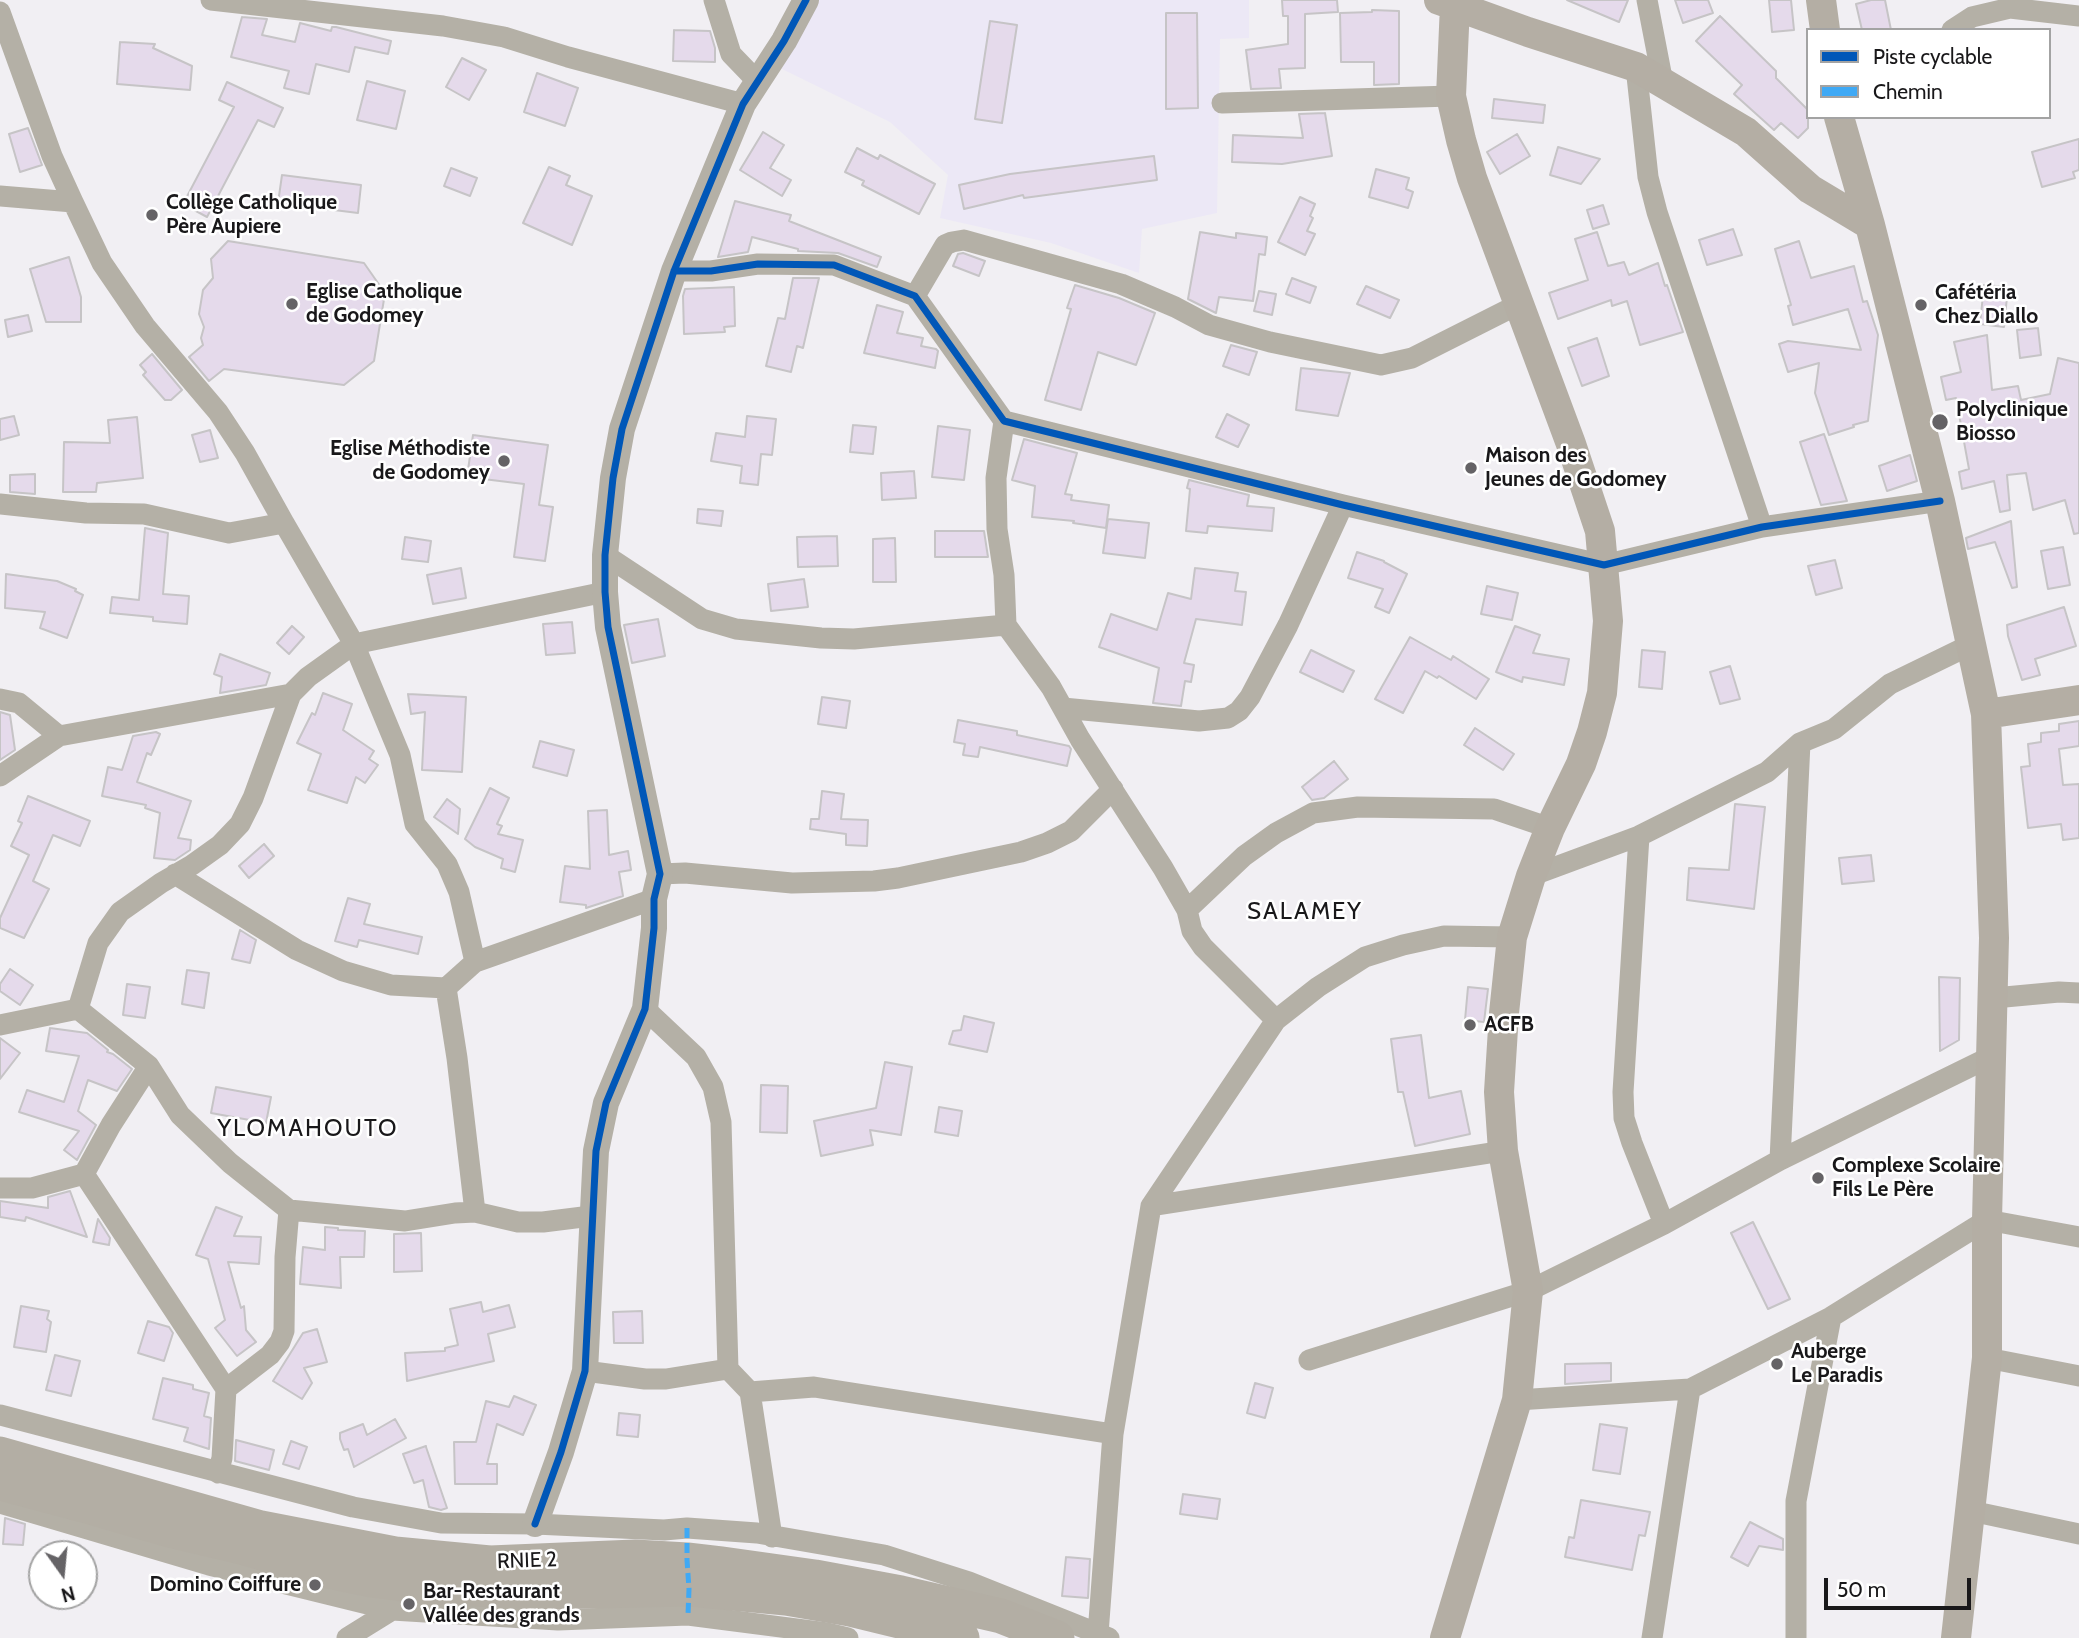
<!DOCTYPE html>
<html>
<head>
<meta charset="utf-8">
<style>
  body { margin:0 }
  #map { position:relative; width:2079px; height:1638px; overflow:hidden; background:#f1eff3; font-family:Cabin,sans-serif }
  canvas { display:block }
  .legend { position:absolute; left:1806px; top:28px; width:245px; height:91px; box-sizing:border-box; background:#fff; border:2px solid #a3a3a3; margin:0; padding:9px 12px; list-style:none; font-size:21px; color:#19181a }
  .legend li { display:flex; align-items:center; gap:14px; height:35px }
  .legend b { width:35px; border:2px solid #a3a3a3 }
  .north { position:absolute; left:28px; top:1540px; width:70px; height:70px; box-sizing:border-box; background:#fff; border:2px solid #a3a3a3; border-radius:50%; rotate:165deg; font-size:19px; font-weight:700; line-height:28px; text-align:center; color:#19181a }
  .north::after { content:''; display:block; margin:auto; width:24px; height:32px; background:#656366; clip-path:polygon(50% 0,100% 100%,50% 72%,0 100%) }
  .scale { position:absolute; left:1824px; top:1578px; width:147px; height:32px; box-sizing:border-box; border:4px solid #19181a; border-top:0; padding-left:9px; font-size:21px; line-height:24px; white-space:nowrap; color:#19181a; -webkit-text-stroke:5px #fff; paint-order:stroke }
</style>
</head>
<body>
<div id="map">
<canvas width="2079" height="1638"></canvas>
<ul class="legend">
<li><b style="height:9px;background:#0057b8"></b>Piste cyclable</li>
<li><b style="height:9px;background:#3fa9f5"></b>Chemin</li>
</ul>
<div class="north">N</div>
<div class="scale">50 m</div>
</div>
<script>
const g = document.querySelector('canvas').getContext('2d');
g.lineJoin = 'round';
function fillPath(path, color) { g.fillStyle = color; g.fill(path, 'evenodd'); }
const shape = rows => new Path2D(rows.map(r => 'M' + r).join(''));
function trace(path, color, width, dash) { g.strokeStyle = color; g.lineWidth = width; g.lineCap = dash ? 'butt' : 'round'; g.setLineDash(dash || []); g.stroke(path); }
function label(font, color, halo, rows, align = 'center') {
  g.font = font + ' Cabin,sans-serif'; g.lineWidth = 5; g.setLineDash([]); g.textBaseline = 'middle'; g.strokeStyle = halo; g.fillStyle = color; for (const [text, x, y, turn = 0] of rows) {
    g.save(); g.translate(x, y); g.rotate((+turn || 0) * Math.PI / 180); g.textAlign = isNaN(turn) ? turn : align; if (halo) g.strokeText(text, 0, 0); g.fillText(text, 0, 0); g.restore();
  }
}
const education = shape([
  [816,0,1249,0,1249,38,1220,39,1217,213,1142,229,1139,273,1051,243,940,218,948,175,890,122,778,67]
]);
const building = shape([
  [1282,0,1337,0,1338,12,1305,14,1305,68,1279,69,1281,88,1251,89,1246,50,1288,44,1288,16,1283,16,1282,0],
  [1567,0,1628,0,1619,22,1567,0],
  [1675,0,1708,0,1713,13,1683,23,1675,0],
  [1769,0,1791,0,1794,30,1772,32,1769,0],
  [1871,0,1885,0,1891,30,1862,30,1856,4,1871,0],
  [1372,10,1399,11,1399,84,1374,85,1374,62,1341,62,1340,13,1372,12,1372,10],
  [1166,13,1197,13,1198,108,1166,109,1166,13],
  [1720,16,1776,71,1776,78,1808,110,1808,128,1798,138,1781,123,1774,130,1734,94,1742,85,1696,41,1720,16],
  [242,17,267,19,262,35,295,42,300,23,331,31,332,27,336,27,391,41,388,54,355,47,349,72,316,64,309,94,284,88,289,71,231,57,242,17],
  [990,21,1017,25,1002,123,975,119,990,21],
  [674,30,710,31,715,48,715,62,673,61,674,30],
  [120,42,155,44,153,48,192,66,190,90,117,84,120,42],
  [462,58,486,70,469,100,446,87,462,58],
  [537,73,578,88,565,126,524,112,537,73],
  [367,81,405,91,396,129,357,120,367,81],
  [227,82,283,108,274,127,258,120,207,217,183,204,234,107,219,100,227,82],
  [1494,99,1545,105,1543,123,1492,118,1494,99],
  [1325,113,1332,156,1282,164,1232,162,1233,135,1303,138,1299,114,1325,113],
  [28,128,42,165,20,172,9,134,28,128],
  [763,132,784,145,770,168,791,180,782,196,740,170,763,132],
  [1517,134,1530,156,1500,174,1487,152,1517,134],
  [2079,139,2079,170,2073,172,2075,178,2042,187,2032,152,2079,139],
  [1558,147,1600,159,1581,184,1550,175,1558,147],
  [857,148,878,159,880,155,935,184,919,214,862,185,864,181,845,172,857,148],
  [1154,156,1157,180,1024,198,1023,195,964,209,959,185,1010,174,1154,156],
  [549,167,570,176,566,185,592,196,572,245,523,223,549,167],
  [451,168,477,178,470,196,444,186,451,168],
  [1376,169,1409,178,1406,189,1413,192,1408,208,1369,197,1376,169],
  [282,175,361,185,358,213,278,203,282,175],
  [1300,197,1315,204,1310,216,1313,218,1307,231,1315,234,1305,255,1278,242,1300,197],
  [735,201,791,215,789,221,881,257,877,267,838,253,798,251,798,249,752,237,748,252,718,257,735,201],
  [1603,205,1609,224,1593,229,1587,210,1603,205],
  [1733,229,1742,255,1707,265,1699,240,1733,229],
  [1200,232,1236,238,1236,233,1267,237,1265,255,1259,254,1253,301,1219,297,1216,313,1188,299,1200,232],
  [1597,232,1608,266,1624,262,1629,275,1658,263,1665,286,1667,285,1683,332,1640,345,1627,301,1612,306,1611,300,1558,319,1549,293,1588,280,1575,239,1597,232],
  [228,241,364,263,385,293,374,361,344,385,224,369,209,381,189,357,203,345,201,338,204,327,199,314,203,290,213,278,211,259,228,241],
  [1799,241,1811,278,1854,266,1863,302,1867,301,1878,335,1868,421,1853,425,1854,427,1829,435,1815,393,1819,363,1788,372,1779,344,1788,341,1861,350,1848,309,1793,325,1788,306,1791,305,1775,249,1799,241],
  [963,253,985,261,979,276,953,266,958,254,963,253],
  [69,257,81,297,81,322,46,322,30,269,69,257],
  [793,278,819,278,803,348,797,346,791,372,766,366,778,318,785,319,793,278],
  [1292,278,1316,287,1310,303,1286,294,1292,278],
  [1075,285,1119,298,1155,313,1136,365,1098,352,1081,410,1045,400,1071,309,1067,308,1075,285],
  [1984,285,2008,287,2004,327,1980,324,1984,285],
  [1366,286,1399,300,1390,318,1357,304,1366,286],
  [734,287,735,326,724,327,725,332,684,334,683,296,685,289,734,287],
  [1259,291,1276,294,1272,315,1254,311,1259,291],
  [877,305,903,312,897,333,923,338,921,346,936,349,938,351,935,368,864,353,877,305],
  [28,315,32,331,8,337,5,320,28,315],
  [2038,328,2041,355,2020,358,2017,330,2038,328],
  [1987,335,1992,390,2018,386,2021,400,2050,394,2058,358,2079,363,2079,533,2074,534,2065,500,2033,510,2026,473,2007,475,2010,510,2000,512,1994,481,1962,489,1959,472,1969,469,1956,398,1946,400,1941,377,1961,372,1954,342,1987,335],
  [1597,338,1609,376,1582,386,1568,348,1597,338],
  [1231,345,1257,352,1249,375,1223,366,1231,345],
  [152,354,182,390,171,400,165,400,143,375,146,372,140,365,152,354],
  [1301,368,1350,373,1338,416,1296,410,1301,368],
  [1227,414,1249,425,1238,447,1216,437,1227,414],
  [14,416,19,435,0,440,0,419,14,416],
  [747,416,776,419,772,455,761,454,758,485,740,483,742,466,711,461,716,433,745,437,747,416],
  [137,417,143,478,97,483,96,492,63,492,64,442,110,443,108,420,137,417],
  [853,425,876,427,873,454,850,452,853,425],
  [938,426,970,430,964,480,932,477,938,426],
  [210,430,218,458,200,462,192,435,210,430],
  [1824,434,1847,501,1821,505,1800,442,1824,434],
  [473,435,548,445,539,505,553,507,545,561,514,557,524,484,467,477,473,435],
  [1024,439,1077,453,1065,494,1072,495,1071,500,1109,505,1106,528,1073,523,1074,521,1032,517,1035,486,1012,480,1024,439],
  [1910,455,1917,481,1887,491,1879,466,1910,455],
  [914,471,916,498,882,500,881,473,914,471],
  [35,474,35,494,10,492,10,475,35,474],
  [1189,480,1249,495,1247,506,1274,508,1272,531,1208,526,1207,533,1186,531,1190,489,1187,488,1189,480],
  [698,509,723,511,721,526,697,523,698,509],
  [1108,519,1149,523,1145,558,1103,553,1108,519],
  [2011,521,2017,587,2012,588,1995,542,1968,549,1966,538,2011,521],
  [145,528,168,533,163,594,189,596,187,624,153,621,153,617,110,613,112,597,139,600,145,528],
  [935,531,984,531,988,557,935,557,935,531],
  [837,536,838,566,798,567,797,537,837,536],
  [405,537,431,541,428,562,402,559,405,537],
  [895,538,896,582,873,582,873,539,895,538],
  [2063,547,2070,585,2048,589,2041,551,2063,547],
  [1357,552,1384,561,1384,562,1407,574,1389,613,1375,607,1383,589,1348,578,1357,552],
  [1835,560,1842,588,1816,595,1808,566,1835,560],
  [461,568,466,598,433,604,427,575,461,568],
  [1195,568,1238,573,1235,591,1246,592,1242,625,1196,619,1184,663,1194,665,1191,682,1185,681,1181,706,1153,703,1159,668,1099,647,1111,614,1157,630,1168,593,1191,599,1195,568],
  [6,574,57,581,76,589,75,591,83,595,67,638,40,628,45,612,5,608,6,574],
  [804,579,808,607,771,611,768,584,804,579],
  [1487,586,1518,593,1512,620,1481,614,1487,586],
  [2064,607,2076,646,2035,659,2040,675,2022,680,2008,636,2007,625,2064,607],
  [658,619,665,656,632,663,624,625,658,619],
  [572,622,575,653,546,655,543,624,572,622],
  [292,626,304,637,289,654,277,643,292,626],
  [1515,626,1540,635,1533,653,1569,659,1564,685,1523,677,1522,682,1496,672,1515,626],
  [1410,637,1451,660,1453,656,1489,679,1476,699,1439,676,1437,678,1425,671,1403,713,1375,699,1410,637],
  [1311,650,1354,671,1343,692,1300,672,1311,650],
  [1642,650,1665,652,1662,689,1639,687,1642,650],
  [220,654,270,673,266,685,220,693,222,677,214,674,220,654],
  [1730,666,1740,699,1720,704,1710,672,1730,666],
  [323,693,352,704,343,730,374,751,369,759,378,765,365,783,356,777,347,803,308,790,321,754,297,743,312,713,315,715,323,693],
  [408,694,466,697,462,772,422,770,425,712,411,714,408,694],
  [822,697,850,701,846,728,818,724,822,697],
  [0,712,10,715,15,750,0,760,0,712],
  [958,720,1017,731,1017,735,1069,746,1071,749,1067,766,980,747,978,757,963,755,965,744,954,742,958,720],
  [2079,721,2079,746,2059,749,2063,785,2079,784,2079,838,2063,840,2061,824,2028,828,2021,767,2030,766,2028,744,2041,742,2041,733,2059,731,2059,724,2079,721],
  [1475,728,1514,754,1503,770,1464,745,1475,728],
  [156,732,160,734,151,755,147,753,137,782,191,801,178,838,191,840,190,850,175,860,154,858,160,813,145,808,146,805,102,796,108,767,122,770,133,736,156,732],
  [540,741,574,750,567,776,533,767,540,741],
  [1334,761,1348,779,1324,798,1312,800,1302,787,1334,761],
  [490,788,509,798,497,824,502,826,498,834,523,840,515,872,501,868,503,859,475,847,465,839,490,788],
  [822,791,844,794,841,819,868,820,867,846,846,845,846,834,810,829,811,819,819,819,822,791],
  [28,796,90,821,80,846,53,835,33,881,49,889,24,938,0,928,0,918,29,855,11,846,22,823,18,821,28,796],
  [447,799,460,809,458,834,434,817,447,799],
  [1735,804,1765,807,1754,909,1687,900,1689,868,1729,870,1735,804],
  [607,810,609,855,628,851,631,870,619,872,623,896,586,908,586,905,560,902,565,866,590,869,588,811,607,810],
  [264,844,274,856,249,878,239,866,264,844],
  [1871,855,1874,881,1842,884,1839,858,1871,855],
  [348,898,370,904,364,924,422,937,418,954,359,940,357,947,335,941,348,898],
  [240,930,256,940,250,963,232,959,240,930],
  [10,969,33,985,20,1005,0,991,0,984,10,969],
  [187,970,209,973,204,1008,182,1004,187,970],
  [1939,977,1960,978,1959,1040,1940,1051,1939,977],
  [127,984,150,987,145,1018,123,1015,127,984],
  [1468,987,1488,989,1484,1022,1465,1020,1468,987],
  [964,1016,994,1023,987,1052,949,1044,953,1031,961,1030,964,1016],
  [50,1028,87,1033,108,1050,107,1052,113,1054,132,1069,117,1091,88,1080,78,1111,96,1125,77,1160,64,1150,79,1131,19,1112,27,1090,64,1102,79,1056,46,1051,50,1028],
  [1421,1035,1429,1098,1461,1091,1470,1134,1415,1146,1403,1092,1398,1092,1391,1039,1421,1035],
  [0,1038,20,1053,0,1079,0,1038],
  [885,1062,912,1067,901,1135,870,1130,873,1145,821,1156,814,1121,876,1108,885,1062],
  [761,1085,788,1086,787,1133,760,1132,761,1085],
  [216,1087,271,1097,266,1123,211,1113,216,1087],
  [939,1107,962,1111,958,1136,935,1132,939,1107],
  [70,1191,87,1237,26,1217,25,1221,0,1217,0,1201,48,1208,48,1197,70,1191],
  [216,1207,242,1217,234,1236,261,1237,259,1264,228,1262,241,1308,244,1306,246,1330,256,1342,237,1356,215,1328,225,1320,208,1259,196,1255,216,1207],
  [98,1219,110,1238,109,1245,93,1242,98,1219],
  [1753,1222,1790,1299,1768,1309,1731,1233,1753,1222],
  [325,1227,338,1228,338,1230,365,1231,364,1257,340,1257,341,1288,300,1284,303,1247,325,1250,325,1227],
  [421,1233,422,1271,394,1272,394,1234,421,1233],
  [481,1302,483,1312,509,1305,515,1327,488,1334,494,1361,407,1381,405,1353,445,1351,445,1348,458,1345,450,1309,481,1302],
  [21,1306,49,1311,47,1319,51,1322,46,1352,14,1347,21,1306],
  [642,1311,643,1343,614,1343,613,1312,642,1311],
  [148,1321,169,1327,173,1333,164,1361,138,1353,148,1321],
  [317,1329,327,1362,304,1368,312,1383,302,1399,273,1381,303,1333,317,1329],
  [55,1355,80,1361,71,1396,46,1390,55,1355],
  [1611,1363,1611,1381,1565,1384,1565,1364,1611,1363],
  [163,1378,193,1385,193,1389,209,1393,204,1416,211,1418,209,1449,184,1441,188,1428,153,1419,163,1378],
  [1255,1383,1273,1388,1265,1418,1247,1413,1255,1383],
  [514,1396,536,1405,523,1435,497,1424,487,1464,497,1464,497,1484,455,1484,454,1442,476,1442,486,1401,509,1407,514,1396],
  [619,1413,640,1415,638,1437,617,1435,619,1413],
  [395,1419,406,1438,354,1467,348,1449,344,1450,340,1439,340,1433,363,1424,367,1435,395,1419],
  [1600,1424,1627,1428,1620,1474,1593,1470,1600,1424],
  [236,1440,274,1450,269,1470,235,1461,236,1440],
  [291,1441,307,1447,299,1469,283,1464,291,1441],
  [426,1446,426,1447,447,1508,441,1510,429,1507,423,1480,414,1483,403,1454,426,1446],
  [1183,1494,1220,1499,1217,1519,1180,1514,1183,1494],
  [1581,1500,1650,1512,1645,1536,1639,1535,1632,1570,1565,1557,1569,1537,1574,1538,1581,1500],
  [5,1518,25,1524,23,1545,3,1544,5,1518],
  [1750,1522,1783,1539,1783,1550,1759,1546,1748,1566,1731,1557,1750,1522],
  [1066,1557,1090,1559,1088,1598,1062,1596,1066,1557]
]);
const minor = shape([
  [211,0,443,26,504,37,568,57,743,104],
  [714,0,731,54,757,81],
  [1647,0,1663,83],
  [0,12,52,156,73,202],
  [1952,30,1972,17,2010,8,2079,16],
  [1636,67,1648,177,1657,212,1762,527],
  [1222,103,1451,96],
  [0,196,73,202,102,263,145,326,218,412,245,453,284,523],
  [674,271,711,271,758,264,834,265,915,296,1004,421,1343,505,1604,565,1762,527,1940,501],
  [915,296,945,245,952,242,964,240,1121,284,1175,307,1209,325,1270,342,1381,365,1412,358,1519,304],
  [1004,421,996,478,997,529,1004,575,1006,625,1051,687,1080,739,1163,868,1187,910,1192,931,1203,947,1276,1020],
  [0,504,86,513,144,514,229,533,284,523,354,644,400,755,415,824,447,864,459,892,475,962],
  [605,555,702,619,736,629,821,638,854,639,1006,625],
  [0,699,19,703,59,736],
  [1063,708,1199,721,1228,718,1239,711,1250,697,1288,625,1343,505],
  [0,776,59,736,291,694,308,677,354,644,605,592],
  [1639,836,1623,1092,1624,1118,1632,1143,1664,1224],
  [175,874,297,950,343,971,391,985,446,988,475,962,654,899],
  [660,874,685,873,792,883,874,881,898,878,1021,852,1047,843,1071,831,1113,789],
  [1531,876,1639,836,1767,772,1800,743,1834,729,1890,684,1970,645],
  [1187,910,1244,856,1276,833,1313,813,1358,807,1494,809,1550,828],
  [446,988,457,1058,475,1212],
  [1994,998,2059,992,2079,993],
  [78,1009,98,943,120,912,161,883,192,865,220,845,240,824,253,798,291,694],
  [645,1009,696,1057,713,1087,721,1122,728,1369],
  [0,1025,78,1009,149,1066,180,1115,230,1163,289,1210,405,1221,455,1213,475,1212,518,1222,543,1222,591,1216],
  [149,1066,111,1125,84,1174,226,1389],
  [1780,1160,1800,743],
  [0,1188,32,1188,84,1174],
  [1151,1206,1503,1151],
  [1987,1358,2079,1376],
  [1309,1360,1528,1291,1664,1224,1780,1160,1992,1056],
  [585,1371,645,1379,666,1379,728,1369,750,1392,814,1387,1113,1434],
  [750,1392,772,1537],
  [1517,1400,1690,1389,1831,1317,1987,1220,2079,1237],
  [0,1415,353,1507,441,1523,535,1524,664,1530,687,1528,757,1533,884,1555,969,1582,1109,1638],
  [218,1473,222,1458,226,1389,270,1355,280,1342,284,1331,285,1257,289,1210],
  [0,1503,209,1565,392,1610,558,1620,688,1615,827,1633,848,1638],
  [1971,1511,2079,1534],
  [1098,1634,1113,1434,1151,1206,1276,1020,1318,987,1365,957,1403,945,1444,936,1512,937],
  [347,1638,392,1610],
  [1652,1638,1690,1389],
  [1796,1638,1796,1501,1831,1317]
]);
const tertiary = shape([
  [535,1524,561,1452,585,1371,596,1151,606,1103,645,1009,654,928,654,899,660,874,608,627,605,592,605,555,613,478,622,429,674,271,743,104,784,41,806,0]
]);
const secondary = shape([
  [1439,0,1528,32,1636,67,1746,132,1810,189,1870,225,1940,501,1986,714,1994,938,1987,1220,1987,1358,1956,1638],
  [1821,0,1825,30],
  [1839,117,1870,225],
  [1986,714,2079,700],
  [1445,1638,1517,1400,1528,1291,1503,1151,1499,1092,1504,1013,1512,937,1531,876,1550,828,1581,764,1592,732,1602,693,1608,621,1600,531,1571,444,1472,178,1461,140,1451,96,1455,5]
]);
const trunk = shape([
  [0,1454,261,1528,395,1554,490,1563,635,1557,687,1560,721,1564,815,1577,901,1593,1001,1616,1057,1638],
  [0,1483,83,1505,169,1530,241,1547,314,1568,372,1580,424,1587,545,1592,689,1589,786,1598,850,1609,920,1626,962,1638]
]);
const quiet = shape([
  [687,1528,687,1560,689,1589,688,1615]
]);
const cycleway = shape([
  [674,271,711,271,758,264,834,265,915,296,1004,421,1343,505,1604,565,1762,527,1940,501],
  [535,1524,561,1452,585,1371,596,1151,606,1103,645,1009,654,928,654,899,660,874,608,627,605,592,605,555,613,478,622,429,674,271,743,104,784,41,806,0]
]);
const markers = [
  [152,215,7,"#656366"],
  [292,304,7,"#656366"],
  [1921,305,7,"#656366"],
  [1940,422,9,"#656366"],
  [504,461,7,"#656366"],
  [1471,468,7,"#656366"],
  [1470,1025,7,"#656366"],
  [1818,1178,7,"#656366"],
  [1777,1364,7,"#656366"],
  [315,1585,7,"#656366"],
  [409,1604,7,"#656366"]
];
const poiNames = [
  ["Collège Catholique",166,203],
  ["Père Aupiere",166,227],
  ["Eglise Catholique",306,292],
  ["de Godomey",306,316],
  ["Cafétéria",1935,293],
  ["Chez Diallo",1935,317],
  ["Polyclinique",1956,410],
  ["Biosso",1956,434],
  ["Eglise Méthodiste",490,449,"right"],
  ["de Godomey",490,473,"right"],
  ["Maison des",1485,456],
  ["Jeunes de Godomey",1485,480],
  ["ACFB",1484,1025],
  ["Complexe Scolaire",1832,1166],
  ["Fils Le Père",1832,1190],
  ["Auberge",1791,1352],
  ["Le Paradis",1791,1376],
  ["Domino Coiffure",301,1585,"right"],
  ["Bar-Restaurant",423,1592],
  ["Vallée des grands",423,1616]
];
const streetNames = [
  ["RNIE 2",527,1561,-2]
];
const quarterNames = [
  ["SALAMEY",1305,912],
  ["YLOMAHOUTO",308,1129]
];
fillPath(education, '#ece8f6');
fillPath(building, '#e5daeb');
trace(building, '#c6c4c6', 2);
trace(minor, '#b4b0a6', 21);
trace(tertiary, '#b4b0a6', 26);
trace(secondary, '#b4aea4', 30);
trace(trunk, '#b3aea4', 35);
trace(quiet, '#3fa9f5', 5, [10, 5]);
trace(cycleway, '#0057b8', 7);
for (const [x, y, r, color] of markers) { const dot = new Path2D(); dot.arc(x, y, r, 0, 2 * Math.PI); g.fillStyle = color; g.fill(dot); trace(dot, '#fff', 2.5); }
label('bold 21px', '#19181a', '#fff', poiNames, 'left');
label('21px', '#19181a', '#fff', streetNames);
g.letterSpacing = '2px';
label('24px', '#19181a', '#fff', quarterNames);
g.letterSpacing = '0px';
</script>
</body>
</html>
